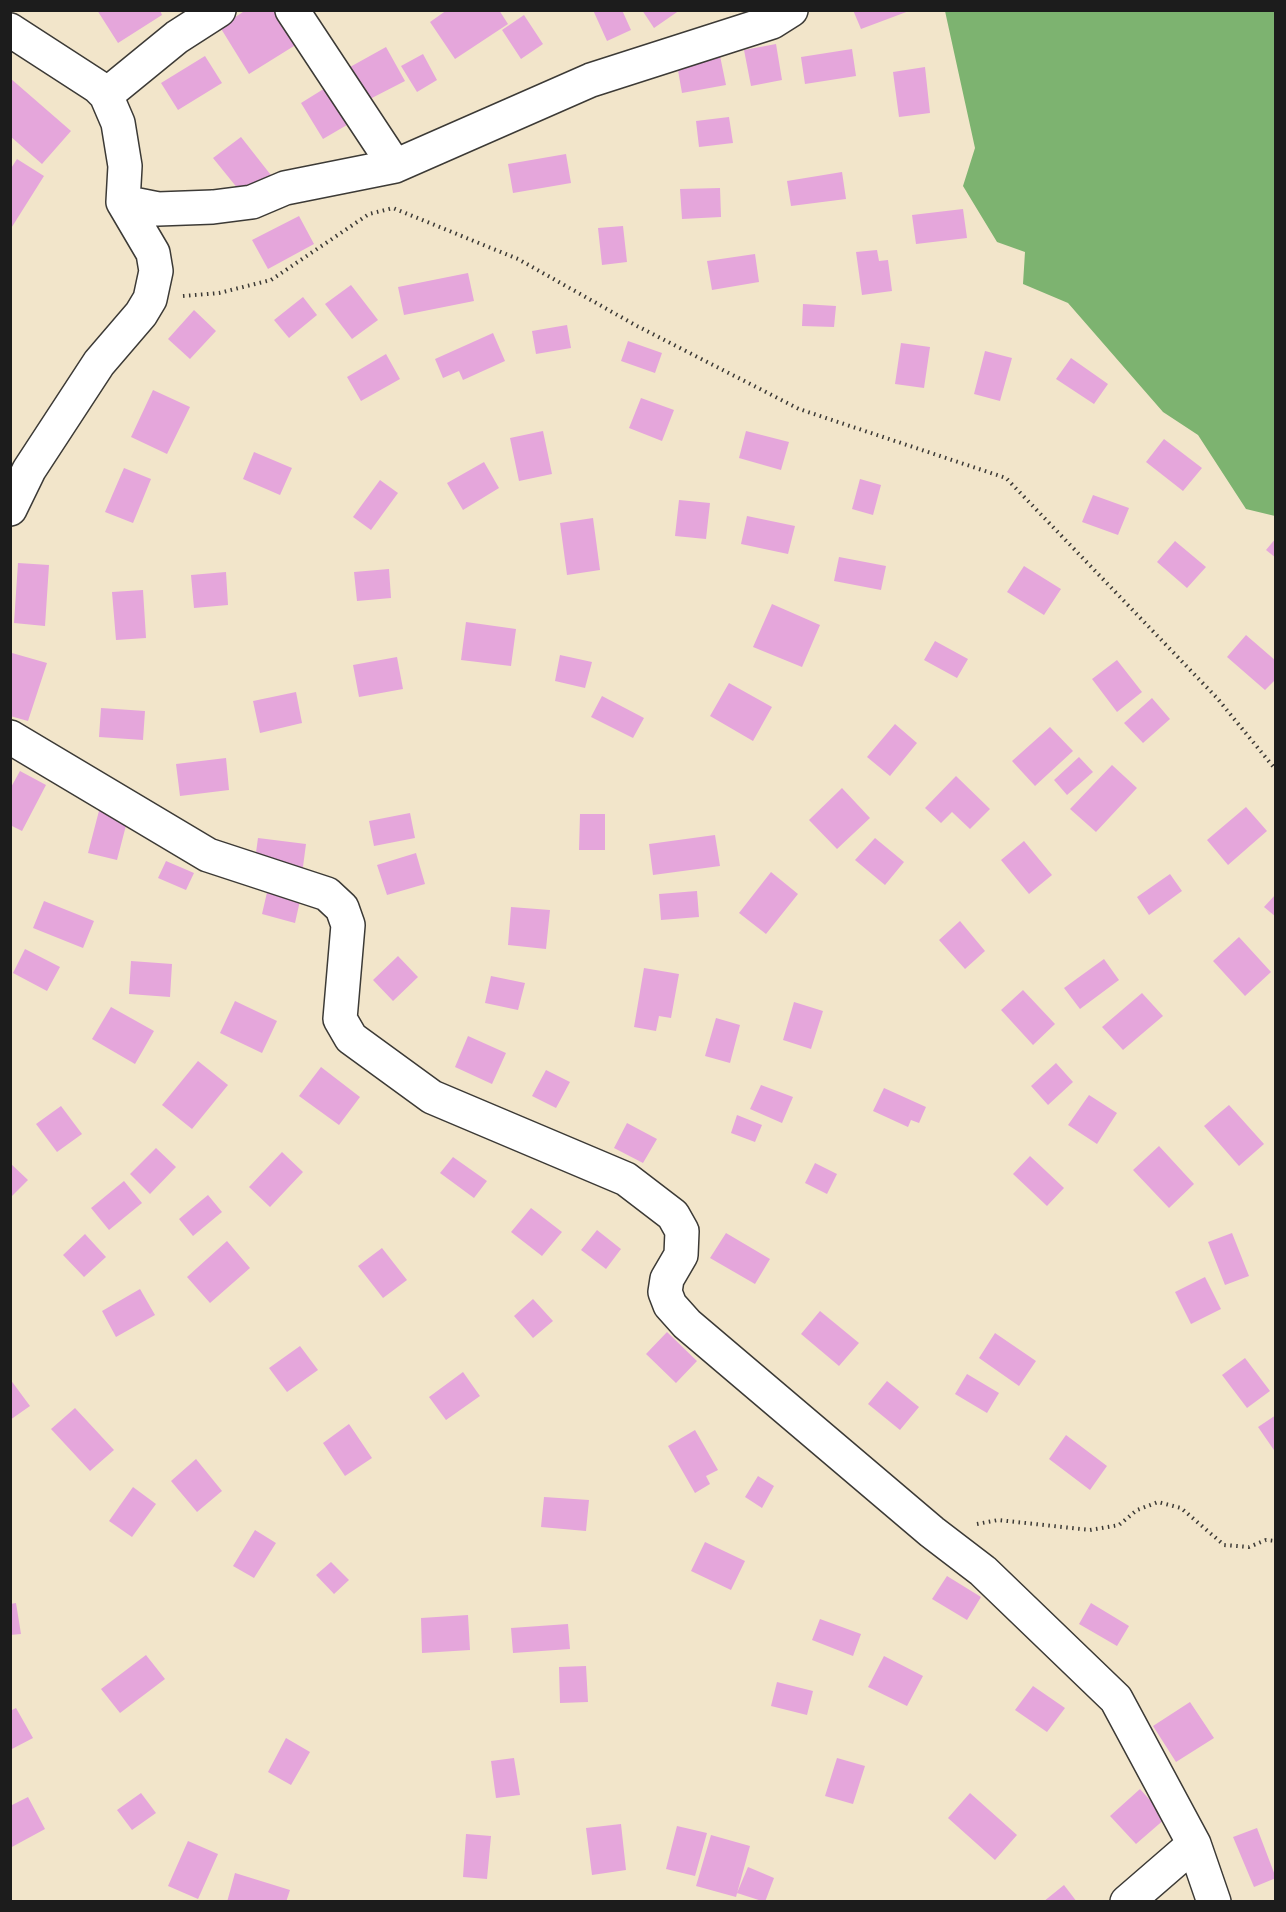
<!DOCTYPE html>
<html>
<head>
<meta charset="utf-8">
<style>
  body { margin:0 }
  #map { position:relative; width:1286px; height:1912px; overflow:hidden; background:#f2e5ca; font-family:"Indie Flower",sans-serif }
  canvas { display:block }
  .frame { position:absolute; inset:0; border:12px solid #1c1c1c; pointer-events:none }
</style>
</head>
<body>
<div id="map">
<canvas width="1286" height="1912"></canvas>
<div class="frame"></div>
</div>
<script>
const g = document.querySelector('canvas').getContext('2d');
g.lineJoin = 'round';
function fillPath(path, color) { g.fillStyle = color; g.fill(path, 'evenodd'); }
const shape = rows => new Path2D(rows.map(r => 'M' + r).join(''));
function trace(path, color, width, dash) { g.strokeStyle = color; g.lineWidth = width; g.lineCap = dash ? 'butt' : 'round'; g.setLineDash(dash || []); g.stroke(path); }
const forest = shape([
  [945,11,1275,11,1275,516,1246,509,1198,435,1163,412,1068,303,1023,284,1025,252,997,242,963,186,975,148]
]);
const building = shape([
  [97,10,160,10,162,15,118,43],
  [246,10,283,10,302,41,249,74,220,27],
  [447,10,499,10,508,24,455,59,430,22],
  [593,10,622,10,631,30,607,41],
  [642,10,680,10,654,28],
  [853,10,909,10,909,11,861,29],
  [524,15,543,44,521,59,502,30],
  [776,44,782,80,751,86,744,50],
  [386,47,405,81,368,100,350,67],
  [852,49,856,76,805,84,801,57],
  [719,51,726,85,682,93,676,59],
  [423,54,437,80,417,92,401,66],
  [205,56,222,83,178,110,161,83],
  [925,67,930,113,899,117,893,72],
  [10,78,71,131,42,164,10,136],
  [330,85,352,122,323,139,301,103],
  [729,117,733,143,699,147,696,121],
  [241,137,274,179,247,200,213,158],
  [566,154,571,183,513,193,508,164],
  [17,159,44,176,10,230,10,170],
  [842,172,846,199,791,206,787,181],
  [720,188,721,217,682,219,680,189],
  [963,209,967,238,916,244,912,215],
  [299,216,314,244,268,269,252,240],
  [623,226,627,262,602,265,598,228],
  [877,250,879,261,888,260,892,291,862,295,856,252],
  [755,254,759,282,712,290,707,261],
  [468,273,474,301,404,315,398,287],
  [351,285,378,320,352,339,325,304],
  [303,297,317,315,289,338,274,320],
  [803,304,836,306,834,327,802,326],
  [194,310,216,331,190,359,168,339],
  [567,325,571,348,536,354,532,331],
  [493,333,505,361,463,380,459,371,443,378,435,359],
  [628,341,662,353,655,373,621,361],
  [901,343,930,347,924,388,895,384],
  [985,351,1012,358,1000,401,974,394],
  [386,354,400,379,361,401,347,377],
  [1071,358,1108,384,1094,404,1056,379],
  [153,390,190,407,167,454,131,437],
  [641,398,674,410,662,441,629,428],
  [543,431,552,474,519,481,510,438],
  [746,431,789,442,781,470,739,458],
  [1164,439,1202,468,1183,491,1146,462],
  [254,452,292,468,280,495,243,479],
  [484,462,499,488,463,510,447,483],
  [124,468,151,479,133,523,105,512],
  [860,479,881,485,873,515,852,509],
  [380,480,398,493,371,530,353,517],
  [1093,495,1129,508,1118,535,1082,522],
  [679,500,710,503,706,539,675,536],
  [747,516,795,526,788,554,741,544],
  [593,518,600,570,567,575,560,523],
  [1276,538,1276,558,1266,550],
  [1175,541,1206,567,1187,588,1157,562],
  [839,557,886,566,881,590,834,581],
  [18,563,49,565,45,626,14,623],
  [1024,566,1061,589,1044,615,1007,592],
  [389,569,391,598,357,601,354,572],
  [226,572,228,605,194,608,191,575],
  [143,590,146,638,116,640,112,592],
  [772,604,820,625,802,667,753,647],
  [466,622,516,629,511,666,461,660],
  [1246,635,1276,661,1276,679,1265,690,1227,657],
  [935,641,968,659,957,678,924,660],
  [12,653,47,663,28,721,10,716],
  [560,655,592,662,585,688,555,681],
  [397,657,403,689,359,697,353,665],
  [1117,660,1142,692,1117,712,1092,679],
  [729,683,772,707,753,741,710,716],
  [296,692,302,723,260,733,253,701],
  [602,696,644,718,633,738,591,717],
  [1152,698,1170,719,1143,743,1124,723],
  [101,708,145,711,143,740,99,737],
  [895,724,917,743,890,776,867,757],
  [1050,727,1073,751,1035,786,1012,761],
  [1079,757,1093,772,1067,795,1054,780],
  [226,758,229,790,180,796,176,764],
  [1112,765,1137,788,1096,832,1070,809],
  [20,771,46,785,22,831,10,825,10,789],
  [956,776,990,809,970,829,952,812,941,823,925,808],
  [842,788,870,818,837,849,809,820],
  [100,807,129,814,117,860,88,853],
  [1246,807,1267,831,1228,865,1207,840],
  [410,813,415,838,374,846,369,821],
  [580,814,605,814,605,850,579,850],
  [715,835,720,866,653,875,649,844],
  [258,838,306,844,302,874,254,867],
  [875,838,904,862,885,885,855,860],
  [1024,841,1052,875,1029,894,1001,860],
  [416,853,425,884,387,895,377,865],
  [166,861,194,873,186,890,158,878],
  [771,872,798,894,766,934,739,913],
  [1170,874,1182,891,1149,915,1137,897],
  [268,888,301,896,295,923,262,914],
  [697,891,699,917,661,920,659,894],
  [1276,894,1276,917,1264,907],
  [44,901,94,921,83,948,33,928],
  [511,907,550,910,546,949,508,945],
  [960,921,985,951,965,969,939,940],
  [1239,937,1271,972,1245,996,1213,961],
  [25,949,60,967,47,991,13,973],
  [398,956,418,977,393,1001,373,980],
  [1104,959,1119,980,1080,1009,1064,988],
  [131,961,172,964,170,997,129,994],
  [644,968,679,974,671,1018,659,1016,656,1031,634,1027],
  [491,976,525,983,518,1010,485,1003],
  [1023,990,1055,1024,1033,1045,1001,1010],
  [1142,993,1163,1016,1123,1050,1102,1027],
  [235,1001,277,1021,262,1053,220,1033],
  [794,1002,823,1011,811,1049,783,1040],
  [111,1007,154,1031,135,1064,92,1039],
  [716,1018,740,1025,730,1063,705,1056],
  [468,1036,506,1053,492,1084,455,1067],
  [198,1061,228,1085,192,1129,162,1105],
  [1056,1063,1073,1082,1048,1105,1031,1086],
  [321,1067,360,1097,339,1125,299,1096],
  [546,1070,570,1082,556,1108,532,1096],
  [761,1085,793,1097,782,1123,750,1109],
  [884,1088,926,1107,919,1123,911,1120,908,1127,873,1111],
  [1089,1095,1117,1113,1097,1144,1068,1125],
  [1229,1105,1264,1144,1239,1166,1204,1126],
  [61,1106,82,1134,57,1152,36,1124],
  [737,1115,762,1125,755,1142,731,1133],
  [627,1123,657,1139,643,1163,614,1148],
  [1159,1146,1194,1184,1169,1208,1133,1170],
  [156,1148,176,1167,150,1194,130,1174],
  [282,1152,303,1172,270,1207,249,1187],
  [1030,1156,1064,1188,1047,1206,1013,1174],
  [453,1157,487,1181,474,1198,440,1173],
  [10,1163,28,1180,10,1198],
  [815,1163,837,1174,827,1194,805,1183],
  [124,1181,142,1203,109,1230,91,1208],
  [208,1195,222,1212,193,1236,179,1219],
  [531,1208,562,1232,542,1256,511,1232],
  [597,1230,621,1249,606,1269,581,1250],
  [726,1233,770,1259,755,1284,710,1258],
  [1232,1233,1249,1276,1225,1285,1208,1242],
  [85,1234,106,1257,84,1277,63,1255],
  [227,1241,250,1268,210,1303,187,1277],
  [382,1248,407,1280,383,1298,358,1266],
  [1205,1277,1221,1309,1191,1324,1175,1292],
  [140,1289,155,1315,116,1337,102,1311],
  [533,1299,553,1321,533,1338,514,1316],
  [820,1311,859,1343,839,1366,801,1334],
  [667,1332,697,1361,676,1383,646,1354],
  [995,1333,1036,1361,1019,1386,979,1358],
  [300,1346,318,1370,287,1392,269,1368],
  [1245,1358,1270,1391,1247,1408,1222,1375],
  [463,1372,480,1396,446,1420,429,1397],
  [967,1374,999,1393,987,1413,955,1394],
  [10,1379,30,1406,10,1420],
  [887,1381,919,1407,900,1430,868,1404],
  [75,1408,114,1450,90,1471,51,1429],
  [1276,1415,1276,1453,1258,1427],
  [349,1424,372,1458,345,1476,323,1443],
  [695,1430,718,1470,706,1476,710,1484,695,1493,668,1446],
  [1066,1435,1107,1466,1090,1490,1049,1459],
  [196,1459,222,1491,197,1512,171,1481],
  [758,1476,774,1486,762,1508,745,1497],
  [133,1487,156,1504,132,1537,109,1521],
  [544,1497,589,1500,586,1531,541,1527],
  [255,1530,276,1543,254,1578,233,1566],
  [705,1542,745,1561,731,1590,691,1571],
  [331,1562,349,1580,334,1594,316,1575],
  [947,1576,981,1597,967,1620,932,1599],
  [16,1603,21,1634,10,1635,10,1604],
  [1091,1603,1129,1626,1117,1646,1079,1624],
  [468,1615,470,1650,422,1653,421,1618],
  [820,1619,861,1634,853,1656,812,1640],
  [568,1624,570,1649,513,1653,511,1628],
  [146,1655,165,1679,120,1713,101,1689],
  [884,1656,923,1676,907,1706,868,1687],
  [586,1666,588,1702,560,1703,559,1667],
  [777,1682,813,1691,807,1715,771,1706],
  [1033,1686,1065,1708,1047,1732,1015,1710],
  [1190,1702,1214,1738,1176,1762,1153,1726],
  [16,1708,33,1738,10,1750,10,1711],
  [286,1738,310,1752,291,1785,268,1772],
  [514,1758,520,1795,496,1798,491,1761],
  [837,1758,865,1766,853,1804,825,1796],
  [1140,1789,1166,1818,1136,1844,1110,1816],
  [141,1793,156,1813,132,1830,117,1810],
  [970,1793,1017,1835,995,1860,948,1818],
  [28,1797,45,1829,10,1848,10,1806],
  [621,1824,626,1870,592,1875,586,1828],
  [677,1826,707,1833,695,1876,666,1869],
  [1257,1828,1276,1878,1254,1887,1233,1837],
  [466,1834,491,1836,487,1879,463,1877],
  [711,1835,750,1846,736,1897,696,1886],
  [188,1841,218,1854,198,1899,168,1886],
  [748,1867,774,1878,765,1902,737,1893],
  [235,1873,290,1890,286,1902,227,1902],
  [1064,1885,1077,1902,1043,1902]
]);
const path = shape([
  [183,296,219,293,271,280,369,214,393,208,518,259,637,326,799,409,1006,478,1217,698,1276,770],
  [977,1524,998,1520,1090,1530,1119,1525,1137,1510,1158,1502,1181,1508,1224,1545,1249,1547,1266,1540,1276,1541]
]);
const minor = shape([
  [292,10,395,166],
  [10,30,98,87,106,95,118,123,125,166,123,202,153,253,156,271,150,299,141,314,99,363,29,470,10,509],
  [106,95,177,37,219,10],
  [123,202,158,209,213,207,252,202,285,188,395,166,591,80,772,22,791,10],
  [10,737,208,855,327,894,342,908,348,925,340,1019,351,1038,432,1097,626,1179,673,1215,682,1231,681,1255,667,1279,665,1292,670,1305,687,1324,932,1532,983,1571,1116,1699,1194,1844,1214,1902],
  [1127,1902,1194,1844]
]);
fillPath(forest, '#7db370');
fillPath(building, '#e5a6db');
trace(minor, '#3c3a36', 36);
trace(path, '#3c3a36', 4, [1.5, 4.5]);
trace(minor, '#fff', 33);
</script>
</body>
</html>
